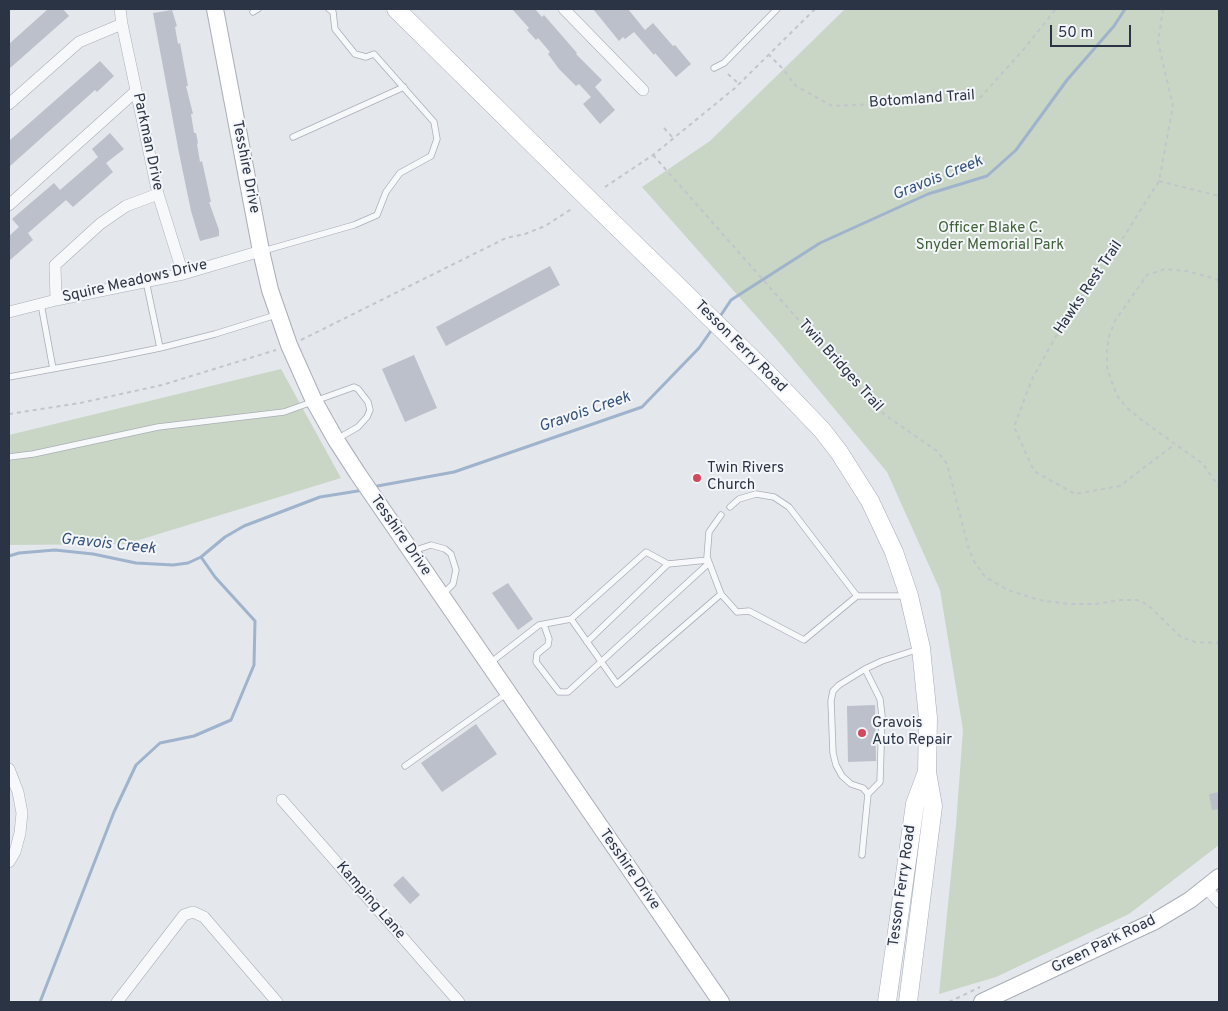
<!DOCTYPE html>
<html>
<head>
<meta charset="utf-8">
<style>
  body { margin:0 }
  #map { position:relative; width:1228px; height:1011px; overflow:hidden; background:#e4e7ec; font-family:Overpass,sans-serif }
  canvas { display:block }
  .frame { position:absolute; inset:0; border:10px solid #2b3445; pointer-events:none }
  .scale { position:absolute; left:1050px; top:25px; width:81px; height:22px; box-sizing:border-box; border:2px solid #2b3445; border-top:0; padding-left:6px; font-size:15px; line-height:18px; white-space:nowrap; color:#2b3445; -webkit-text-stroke:4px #f4f6f9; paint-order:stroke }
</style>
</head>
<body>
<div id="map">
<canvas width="1228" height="1011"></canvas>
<div class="frame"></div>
<div class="scale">50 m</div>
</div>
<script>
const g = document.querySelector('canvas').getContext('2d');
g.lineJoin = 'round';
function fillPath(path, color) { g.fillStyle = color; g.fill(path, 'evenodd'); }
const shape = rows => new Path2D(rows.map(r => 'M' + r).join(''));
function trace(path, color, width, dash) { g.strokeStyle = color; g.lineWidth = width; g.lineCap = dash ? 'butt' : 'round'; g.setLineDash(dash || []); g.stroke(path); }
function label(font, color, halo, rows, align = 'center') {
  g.font = font + ' Overpass,sans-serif'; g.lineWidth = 4; g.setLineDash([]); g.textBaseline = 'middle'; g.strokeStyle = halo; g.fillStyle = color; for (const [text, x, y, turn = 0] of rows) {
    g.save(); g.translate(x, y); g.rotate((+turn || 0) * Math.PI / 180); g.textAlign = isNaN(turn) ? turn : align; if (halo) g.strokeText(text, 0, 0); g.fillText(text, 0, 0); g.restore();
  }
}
const green = shape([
  [845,9,1219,9,1219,845,1129,914,996,977,939,994,956,825,963,730,940,590,887,472,778,341,642,187,710,141],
  [281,369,341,478,126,544,9,545,9,435]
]);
const stream = shape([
  [719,318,731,300,820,243,928,194,987,176,1016,150,1067,80,1114,26,1125,9],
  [372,487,454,472,642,407,699,348,713,328],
  [9,556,19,553,55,550,93,554,136,563,173,565,188,563,201,557,225,537,244,526,320,497,364,490],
  [40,1002,114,812,136,765,160,743,194,736,231,720,254,665,255,621,215,577,201,557]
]);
const building = shape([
  [48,9,63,9,69,16,9,69,9,44],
  [512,9,535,9,542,17,544,15,577,53,576,54,602,80,595,87,615,110,600,124,583,104,591,97,579,84,576,86,559,69,548,54,550,52,538,38,536,40,527,30,529,28],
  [593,9,628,9,645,30,653,23,673,46,675,45,691,64,676,77,655,53,654,55,634,32,625,39,623,37,619,41],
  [172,10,177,26,175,27,178,44,180,43,188,86,186,86,193,114,191,114,194,133,196,133,198,143,197,144,200,162,202,161,211,202,209,202,219,230,219,236,200,241,191,211,179,153,153,13],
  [100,61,114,76,97,92,95,90,9,167,9,141],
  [110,133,124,149,106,163,113,172,73,207,66,200,43,220,28,233,33,240,9,261,9,236,19,227,12,219,54,183,60,190,82,171,98,157,92,149],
  [550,266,560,285,446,346,436,327],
  [414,355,437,408,405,422,382,369],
  [508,583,533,619,518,630,492,593],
  [875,705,876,761,848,762,847,706],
  [476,724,497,754,442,792,421,763],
  [1219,792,1219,809,1212,810,1209,794],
  [403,876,420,895,410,904,393,885]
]);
const path = shape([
  [1163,9,1158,42,1173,106,1159,181,1109,260,1069,313,1032,379,1014,427,1034,471,1075,494,1120,486,1175,444],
  [768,54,783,69,796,86,832,106,979,99,1023,50,1056,9],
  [728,74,739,84],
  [664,128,673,138],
  [653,155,870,401,885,415,937,451,942,457,947,464,969,550,974,561,985,577,1008,590,1039,600,1068,604,1096,604,1120,600,1137,600,1148,605,1181,637,1195,642,1219,643],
  [1159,181,1219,196],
  [605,187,653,155,735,88,815,9],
  [1219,280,1187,271,1165,269,1147,275,1115,321,1109,336,1107,350,1107,367,1112,383,1118,397,1127,408,1143,421,1203,464,1219,487],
  [301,340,506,238,525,234,545,226,573,208],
  [9,414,80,403,162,385,276,350],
  [949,1002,980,987]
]);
const lane = shape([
  [253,12,258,9],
  [714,68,724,63,777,9],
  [293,137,404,87],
  [263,251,354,225,377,215,386,192,400,173,431,156,437,139,434,122,374,54,366,57,355,54,335,29,333,12,329,9],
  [146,281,160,348,215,334,276,315],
  [41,304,53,369],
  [9,377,106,359,160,348],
  [9,457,33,454,158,427,284,412,354,387,358,389,368,402,370,410,367,417,358,427,337,439],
  [730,507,739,499,756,494,774,497,789,507,857,596,907,596],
  [721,515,709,532,707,557,721,594,737,612,749,611,804,640,857,596],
  [413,551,431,545,445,549,451,554,456,570,453,584,442,595],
  [571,619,617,684,721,594],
  [544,625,549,639,548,645,537,654,536,662,559,692,568,692,709,563],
  [587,642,668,564],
  [490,663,539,625,571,619,646,552,668,564,708,560],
  [865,669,880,699,882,716,880,782,868,794],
  [405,766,506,694],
  [862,855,868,794,863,788,851,784,842,776,836,765,833,753,831,701,833,691,839,685,865,669,882,661,919,649]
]);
const street = shape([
  [120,9,122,24,158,194,183,274],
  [564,9,643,90],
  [9,104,79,42,122,24],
  [9,205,136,91],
  [56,300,55,265,100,224,126,206,158,194],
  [9,312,56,300,183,274,261,251],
  [9,769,18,792,22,813,20,833,15,852,9,862],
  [282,800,459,1002],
  [1206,888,1219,902],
  [117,1002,184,915,193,912,204,917,277,1002]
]);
const secondary = shape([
  [215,9,261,251,270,290,289,345,314,401,336,440,358,474,721,1002],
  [982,1002,1155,921,1190,900,1219,877]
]);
const primary = shape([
  [396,9,559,170],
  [611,221,769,375,822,430,839,452,870,501,894,552,909,596,921,648,928,718,927,772,933,806,908,1002],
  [887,1002,915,804,927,772]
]);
const primaryBridge = shape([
  [559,170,611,221]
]);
const markers = [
  [697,478,5,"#d1495b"],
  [862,733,5,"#d1495b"]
];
const streetNames = [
  ["Botomland Trail",922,100,-4],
  ["Parkman Drive",147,142,78],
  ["Tesshire Drive",245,167,79],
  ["Squire Meadows Drive",135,282,-13],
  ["Hawks Rest Trail",1089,288,-56],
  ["Tesson Ferry Road",740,347,45],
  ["Twin Bridges Trail",840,366,48],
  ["Tesshire Drive",400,536,55],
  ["Tesshire Drive",629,870,55],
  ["Tesson Ferry Road",903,886,-82],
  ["Kamping Lane",370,901,49],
  ["Green Park Road",1104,945,-26]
];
const parkNames = [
  ["Officer Blake C.",990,229],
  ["Snyder Memorial Park",990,246]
];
const poiNames = [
  ["Twin Rivers",707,469],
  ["Church",707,486],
  ["Gravois",872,724],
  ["Auto Repair",872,741]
];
const waterNames = [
  ["Gravois Creek",938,179,-22],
  ["Gravois Creek",585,413,-19],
  ["Gravois Creek",108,545,6]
];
fillPath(green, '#c9d6c5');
trace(stream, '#9fb4cc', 3);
fillPath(building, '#bbc0ca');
trace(lane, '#a9aeb7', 7);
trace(street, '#a9aeb7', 12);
trace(secondary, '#a9aeb7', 18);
trace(primary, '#a3abb8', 19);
trace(path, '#c2c5cb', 2, [4, 4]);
trace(lane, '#f7f8fa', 5.5);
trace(street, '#f7f8fa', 11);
trace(secondary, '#fff', 16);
trace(primary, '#fff', 18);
trace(primaryBridge, '#a3abb8', 19, []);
trace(primaryBridge, '#fff', 18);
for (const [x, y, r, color] of markers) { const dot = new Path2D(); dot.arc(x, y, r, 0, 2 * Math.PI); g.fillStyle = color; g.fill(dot); trace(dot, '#f4f6f9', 2); }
label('15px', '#2b3445', '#f4f6f9', streetNames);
label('15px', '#3f6138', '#f4f6f9', parkNames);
label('15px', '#2b3445', '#f4f6f9', poiNames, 'left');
label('italic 16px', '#34527a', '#f4f6f9', waterNames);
</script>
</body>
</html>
